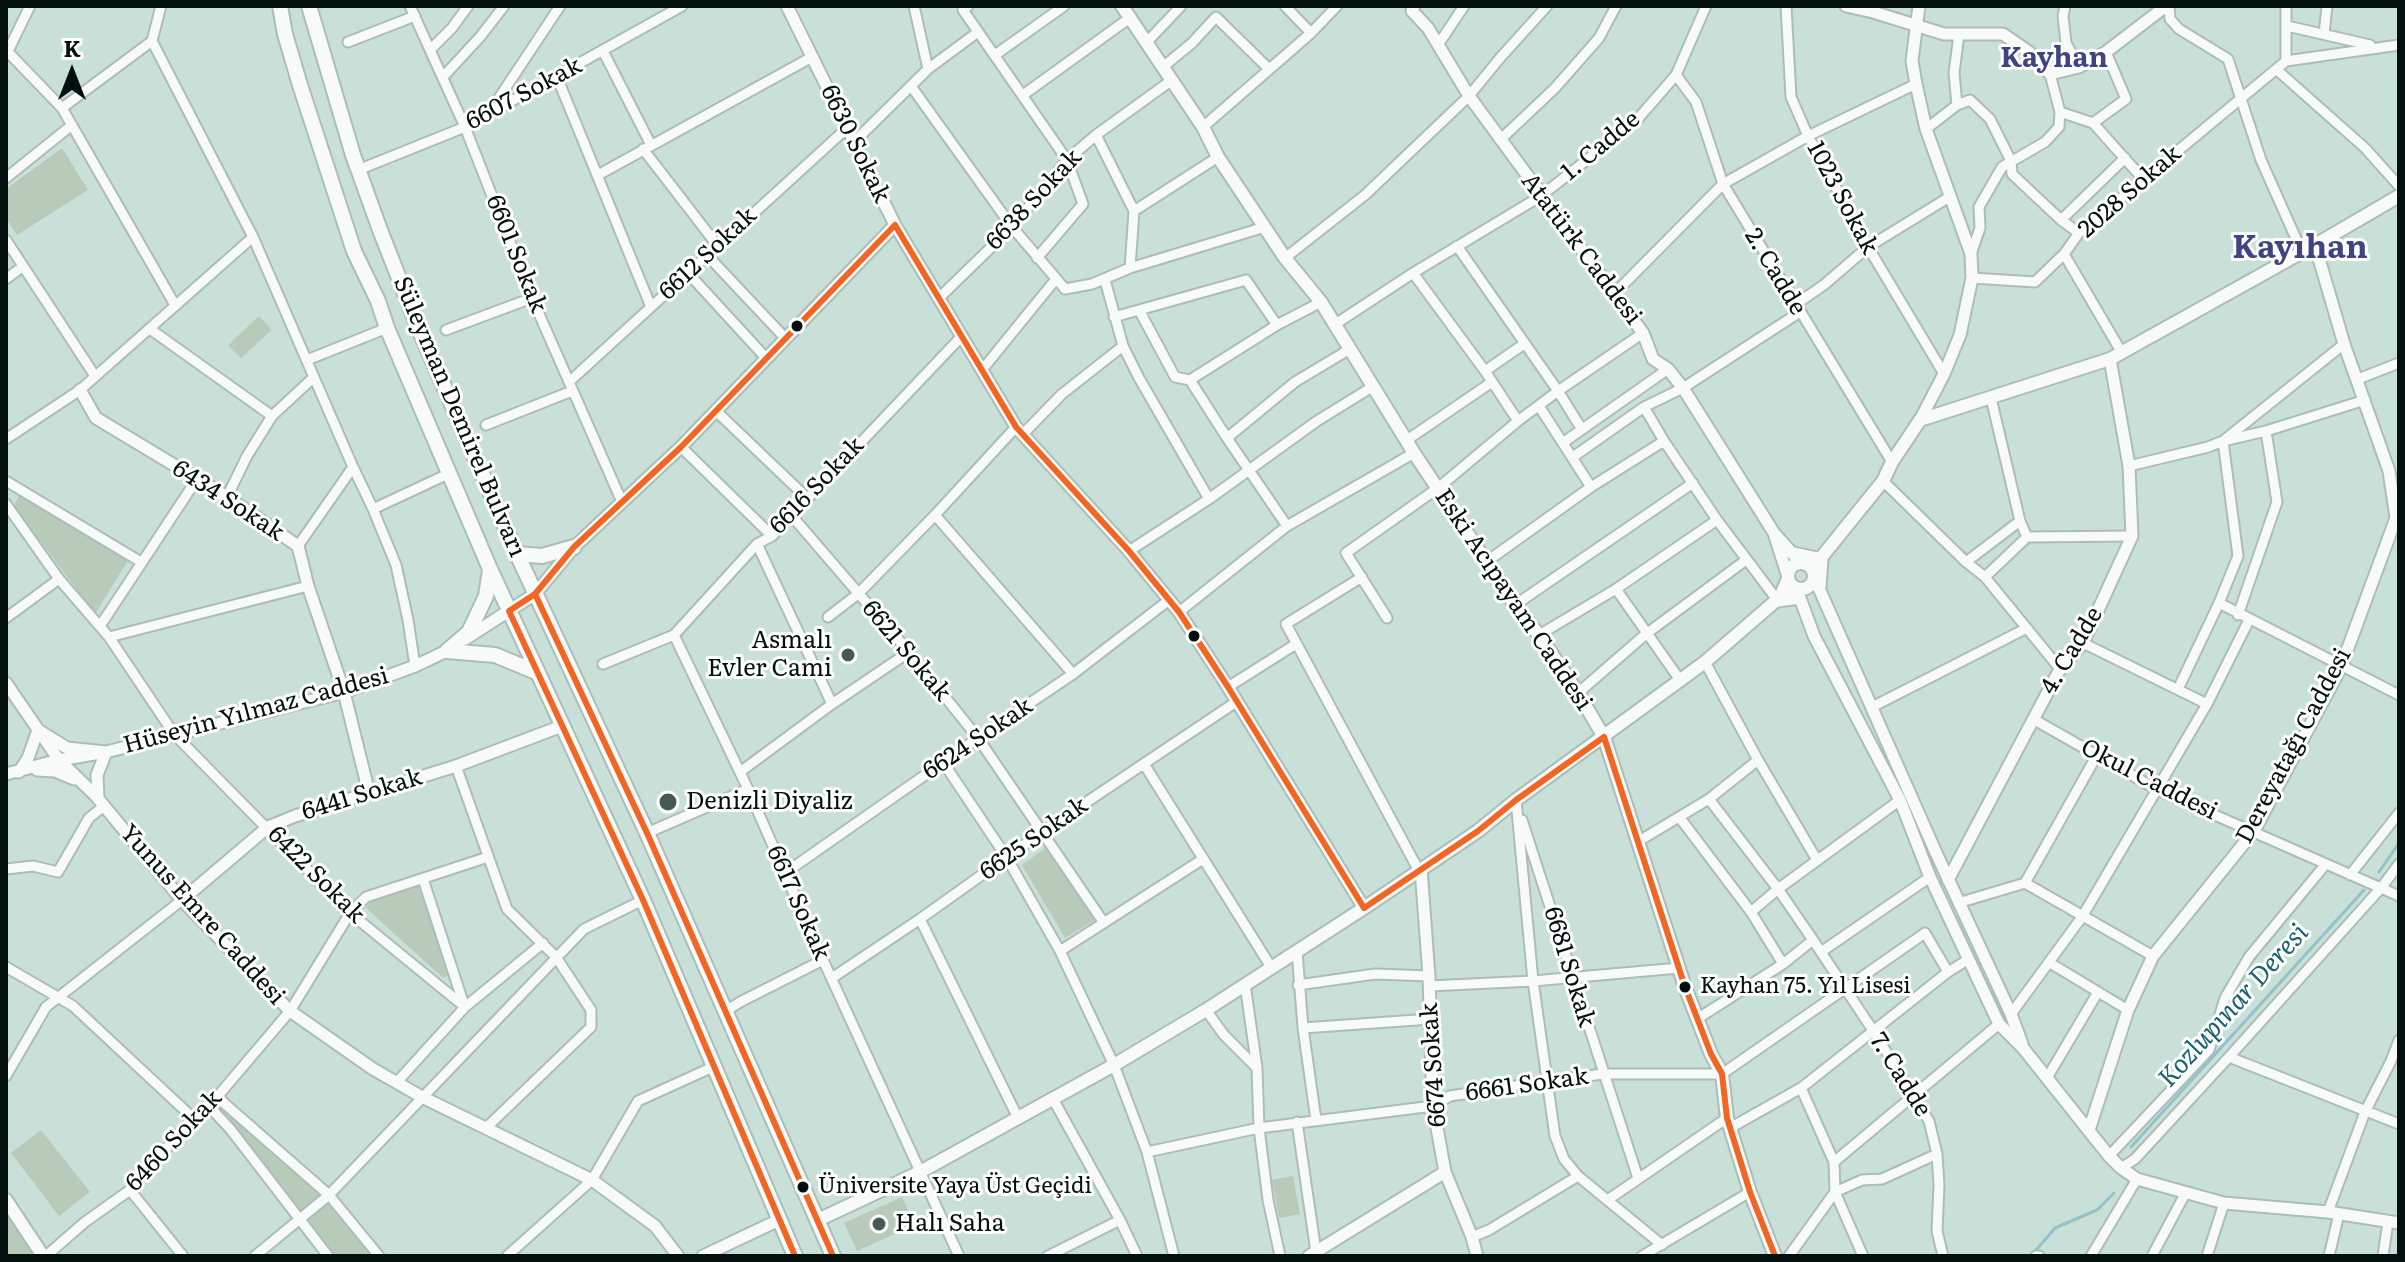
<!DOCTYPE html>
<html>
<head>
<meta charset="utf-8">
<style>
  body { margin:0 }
  #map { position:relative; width:2405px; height:1262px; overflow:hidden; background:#c9e0d8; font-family:Literata,serif }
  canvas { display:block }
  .frame { position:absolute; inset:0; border:8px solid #03100d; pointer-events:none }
  .north { position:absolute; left:32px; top:32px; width:80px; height:80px; -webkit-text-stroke:6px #fff; paint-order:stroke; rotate:0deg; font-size:22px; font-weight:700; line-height:32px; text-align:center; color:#03100d }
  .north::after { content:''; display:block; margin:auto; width:28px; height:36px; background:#03100d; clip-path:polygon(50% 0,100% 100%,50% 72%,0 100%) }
</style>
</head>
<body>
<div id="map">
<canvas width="2405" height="1262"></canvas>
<div class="frame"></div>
<div class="north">K</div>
</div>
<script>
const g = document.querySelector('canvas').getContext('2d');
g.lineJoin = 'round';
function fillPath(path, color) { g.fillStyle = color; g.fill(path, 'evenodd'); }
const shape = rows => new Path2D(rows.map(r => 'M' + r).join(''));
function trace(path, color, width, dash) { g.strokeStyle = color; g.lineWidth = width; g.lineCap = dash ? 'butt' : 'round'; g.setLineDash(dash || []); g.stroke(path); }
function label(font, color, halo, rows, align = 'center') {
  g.font = font + ' Literata,serif'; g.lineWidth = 6; g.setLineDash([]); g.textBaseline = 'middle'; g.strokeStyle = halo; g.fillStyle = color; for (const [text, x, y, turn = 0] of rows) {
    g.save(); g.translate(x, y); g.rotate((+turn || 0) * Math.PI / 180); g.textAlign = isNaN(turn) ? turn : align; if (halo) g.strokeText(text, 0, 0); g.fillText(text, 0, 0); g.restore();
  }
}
const green = shape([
  [62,148,88,190,17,235,6,218,6,189],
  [259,316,272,330,241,358,228,345],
  [19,495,129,559,95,614,14,506],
  [1048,846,1095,920,1065,938,1022,865],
  [422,885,450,975,443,978,366,908,371,900],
  [217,1097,329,1195,379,1256,328,1256,208,1105],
  [41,1130,90,1192,59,1216,11,1153],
  [1293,1176,1300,1214,1279,1218,1272,1180],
  [902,1197,915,1225,857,1251,844,1223],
  [6,1200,43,1256,6,1256]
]);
const stream = shape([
  [2379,872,2399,843],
  [2131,1147,2364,890],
  [2031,1256,2055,1228,2097,1210,2114,1193]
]);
const minor = shape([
  [410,6,465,127,532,298,622,502],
  [914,6,928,69],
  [968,6,963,10,1067,160,1083,204,1037,258],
  [1285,6,1311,33],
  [1786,6,1791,97,1808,136,1868,247,1944,374],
  [2065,6,2063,16,2066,43,2079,67],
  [2169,6,2170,19,2179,29,2228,59,2261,160,2302,252],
  [2286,6,2286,61],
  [2287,26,2370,45],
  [2324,34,2327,6],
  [152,41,253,237,353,467,373,509,396,565,408,620,415,666],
  [348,42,415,16],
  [1147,42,1181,6],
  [1438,45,1464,6],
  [6,50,62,108,175,305],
  [430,50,452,28,468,6],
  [8,51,30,6],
  [603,51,651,145],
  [995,55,1064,6],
  [1163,67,1192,43,1216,17,1269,69],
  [2277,70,2365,148,2399,186],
  [1676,75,1696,102,1723,184,1892,462],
  [443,77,480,37,504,6],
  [557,77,651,307],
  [911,86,1012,227,1065,289,1092,284,1130,268,1265,227],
  [1023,95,1131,17],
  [1957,105,1954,73,1959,34],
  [62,108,152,41,161,6],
  [491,110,560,6],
  [2060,112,2093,123,2144,180],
  [2093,123,2126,99,2106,52],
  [1203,127,1311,33,1337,6],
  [1926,129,1957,105,1970,100,1990,119,2011,161,2012,174,2061,220,2079,233],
  [1096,135,1134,211,1130,268],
  [1500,140,1555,88,1599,38,1616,6],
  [853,143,928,69,978,32],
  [643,149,717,245],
  [358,170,465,127,682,6],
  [598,175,812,57],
  [6,178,72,125],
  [1134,211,1218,157],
  [2061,220,2125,158],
  [6,240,95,376],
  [1457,246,1558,391,1581,428],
  [1971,254,1980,228,1979,207,2002,167,2045,142,2059,127,2060,112,2050,74],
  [2064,254,2122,353],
  [707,255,786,339],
  [1285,258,1365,195,1469,96,1500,58,1547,6],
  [688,273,766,358],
  [1413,273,1485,371,1518,421],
  [1972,278,2035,282,2064,254,2079,233,2286,61,2399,45],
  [6,279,22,267],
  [1105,280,1123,346,1139,378,1209,499],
  [1614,294,1723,184,1808,136,1916,84],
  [939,298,1012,227,1067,160,1096,135,1172,80],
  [1795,305,1825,284,1868,247,1951,196],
  [1139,310,1175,377,1190,380,1227,438,1287,526],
  [1114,317,1246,280,1277,325],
  [1334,325,1413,273,1541,196,1636,121,1676,75,1706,6],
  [150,329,272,416],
  [446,330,532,298],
  [307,360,387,328],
  [982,370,1056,279],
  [1485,371,1524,344],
  [2358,379,2399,363],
  [1190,380,1277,325,1321,302],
  [570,381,847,128],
  [1991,398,2020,521,2027,537],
  [1539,406,1591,487],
  [1644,407,1664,441,1717,520,1778,601],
  [716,411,807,498],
  [486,425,572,391],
  [1023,434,1062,394,1123,346],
  [1227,438,1295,382,1350,349],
  [6,439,80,390,253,237],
  [1407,440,1492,382],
  [1564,442,1668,369],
  [681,447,772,536],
  [1573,457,1644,407,1683,388,1800,312],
  [2129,466,2208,447,2223,441,2344,344],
  [6,481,141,562],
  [1883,481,1966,562,1985,577,2060,669],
  [227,497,247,456,272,416,314,377],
  [6,504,59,579,109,637,174,734,350,913,465,1007],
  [373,509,448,474],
  [791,515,909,652,978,738,1104,923],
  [935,515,1073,674],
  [2027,537,2132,536],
  [757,544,832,704],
  [298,546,353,467],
  [1129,551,1209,499,1317,421,1372,387],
  [1486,562,1591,487,1664,441],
  [1966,562,2020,521],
  [1362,577,1286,624,1419,871],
  [1985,577,2027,537],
  [1616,589,1680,680],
  [2219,603,2399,695],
  [1515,605,1693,483],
  [1179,612,1287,526,1414,453],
  [2238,615,2277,502,2266,431],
  [828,617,858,594,935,515,1016,427],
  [6,618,59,579],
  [1387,618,1346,553,1438,488,1518,421,1558,391,1643,333],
  [100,626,197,479],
  [674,635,748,789,823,960,959,1256],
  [1539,635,1616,589,1717,520],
  [109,637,308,586],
  [2083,643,2207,704],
  [1705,662,1758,760,1817,860],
  [603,664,674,635,757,544,772,536,961,337],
  [1228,687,1296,644],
  [2178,689,2219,603,2238,556,2223,441,2266,431,2365,400],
  [1578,693,1646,634,1746,560],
  [1872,707,2027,628],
  [2033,719,2158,790,2399,896],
  [943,762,1007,858,1060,951,1114,1065,1147,1152,1174,1256],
  [1144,764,1271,967],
  [456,766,507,909,556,957,591,1010,591,1027,487,1127],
  [740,772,832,704,909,652],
  [1709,799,1778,889,1813,940,1874,1032,1929,1121,1937,1154,1939,1185,1937,1231,1943,1256],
  [1516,800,1533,981,1555,1136,1564,1159,1578,1176,1662,1245],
  [1680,818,1751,912,1783,964],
  [1522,820,1638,1178],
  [647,833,748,789],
  [1639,841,1709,799,1758,760],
  [6,869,33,866,58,872,89,818,104,806],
  [785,873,978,738,1073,674,1169,600],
  [2350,875,2399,813],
  [423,879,464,1005],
  [2025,883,2153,956],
  [1958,903,2025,883,2097,755],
  [1751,912,1778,889,1900,800],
  [920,919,1018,1118],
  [1060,951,1203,859],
  [1297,951,1303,1028,1316,1120],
  [1821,952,1930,877],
  [2050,963,2128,1010],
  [6,967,73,1006,193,1118],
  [832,978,920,919,1042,832,1236,702],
  [1245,984,1257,1068,1259,1128,1268,1200,1280,1256],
  [1298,985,1375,974,1429,976],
  [1429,986,1533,981,1679,968],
  [1206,1010,1224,1035,1256,1067],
  [726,1011,740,1002,823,960],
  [2011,1014,2082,917,2207,704,2249,620],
  [1697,1019,1783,964,1813,940],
  [1303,1028,1431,1019],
  [2229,1057,2399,1124],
  [6,1076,46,1007,182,900],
  [2047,1078,2098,992],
  [397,1082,465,1007,543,943],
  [1801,1088,1834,1162,1835,1192,1863,1256],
  [217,1097,329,1195,379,1256],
  [1053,1099,1120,1220,1137,1256],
  [208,1105,231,1130,328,1256],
  [1297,1122,1316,1252],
  [1730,1128,1801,1088,1948,972,1969,959],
  [1147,1152,1259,1128,1433,1106,1450,1096,1548,1081,1603,1074,1722,1074,1925,933,1948,972],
  [2109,1156,2209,1050,2225,998,2249,957,2325,865],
  [1834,1162,1999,1024],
  [2121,1168,2135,1159,2229,1057,2381,888,2399,864],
  [130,1190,183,1256],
  [1835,1192,1862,1180,1882,1179,1937,1154],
  [1609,1199,1727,1118],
  [2328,1212,2365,1112,2391,1061,2399,1040],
  [1472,1237,1489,1230,1578,1176],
  [46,1256,85,1222,130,1190,193,1118,217,1097,290,1011,350,913,366,897,488,857],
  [255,1256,329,1195,584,929,643,900],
  [507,1256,592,1180,638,1101,715,1066],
  [1048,1256,1120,1220],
  [1642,1256,1750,1192],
  [1789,1256,1835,1192],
  [2036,1256,2039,1256],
  [2091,1256,2137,1179],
  [2152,1256,2185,1194],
  [2207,1256,2224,1203],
  [2329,1256,2339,1214],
  [2383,1256,2388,1222]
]);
const tertiary = shape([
  [787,6,895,225,1016,427,1129,551,1179,612,1228,687,1364,908],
  [1414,6,1412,11,1428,28,1469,96,1643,333,1653,359,1668,369,1683,388,1774,533,1799,561,1805,564],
  [1846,6,1873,12,1944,34,2003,34,2029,52,2050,74,2079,67,2106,52,2166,6],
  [1919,6,1912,61,1916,84,1926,129,1971,254,1972,278,1960,335,1944,374,1920,420],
  [80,390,96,418,227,497,298,546,308,586,344,692,369,793],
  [1774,533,1788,577,1778,601,1800,598,1814,636,1900,800,1930,877,1999,1024,2023,1048,2109,1156,2121,1168,2137,1179,2224,1203,2328,1212,2399,1223],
  [1793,553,1822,559,1820,587],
  [1814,577,1937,855,2011,1014,2022,1044],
  [465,639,535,594,574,547,681,447,895,225],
  [6,683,59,760,95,795,182,900,290,1011,373,1069,422,1097,592,1180,655,1226,678,1256],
  [37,770,55,771,74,779],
  [19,772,28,758,38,730,67,748,106,752,97,775,98,797],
  [6,774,59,760,106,752,344,692,415,666,451,649],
  [1421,869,1429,976,1433,1106,1445,1172,1472,1237,1477,1256],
  [1948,880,2060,669,2083,643,2132,536,2129,466,2110,359],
  [182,900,268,827,295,816,456,766,562,726],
  [2089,1130,2128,1010,2153,956,2254,831,2341,667,2396,518,2389,471,2344,344,2315,245],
  [703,1256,779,1220],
  [1309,1256,1445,1172]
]);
const secondary = shape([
  [1122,6,1203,127,1218,157,1285,258,1321,302,1414,453,1515,605,1539,635,1578,693,1604,737,1685,987,1711,1054,1722,1074,1727,1118,1750,1192,1775,1256],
  '1788 576a13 13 0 1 1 26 0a13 13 0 1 1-26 0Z',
  [1812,569,1883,481,1892,462,1920,420,2110,359,2315,245,2399,196],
  [6,1200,43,1256],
  [818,1220,920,1172,1114,1065,1206,1010,1364,908,1478,831,1516,800,1705,662,1793,586]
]);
const primary = shape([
  [280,6,285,34,300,85,354,251,378,301,387,328,490,569,643,900,795,1256],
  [309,6,353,155,380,230,419,329,517,554,647,833,833,1256],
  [517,554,542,556,574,547],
  [447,651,469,632,486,596,490,570],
  [447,651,495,655,536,672]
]);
const bus1 = shape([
  [895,225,1016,427,1129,551,1179,612,1228,687,1364,908],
  [535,594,647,833,833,1256],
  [1604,737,1685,987,1711,1054,1722,1074,1727,1118,1750,1192,1775,1256],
  [1364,908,1478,831,1516,800,1604,737],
  [795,1256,643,900,509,611,535,594,574,547,681,447,895,225]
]);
const markers = [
  [797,326,7,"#03100d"],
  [1194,636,7,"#03100d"],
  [848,655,8,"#485954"],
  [668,802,10,"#485954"],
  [1685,987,7,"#03100d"],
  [803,1187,7,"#03100d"],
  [879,1224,8,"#485954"]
];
const busNames = [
  ["Kayhan 75. Yıl Lisesi",1700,987],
  ["Üniversite Yaya Üst Geçidi",818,1187]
];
const streetNames = [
  ["6607 Sokak",524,94,-28],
  ["6630 Sokak",855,144,64],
  ["1. Cadde",1601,146,-40],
  ["2028 Sokak",2130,192,-41],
  ["1023 Sokak",1842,198,62],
  ["6638 Sokak",1034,200,-47],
  ["Atatürk Caddesi",1581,249,53],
  ["6601 Sokak",516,254,68],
  ["6612 Sokak",708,254,-43],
  ["2. Cadde",1775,272,59],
  ["Süleyman Demirel Bulvarı",459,417,67],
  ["6616 Sokak",817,486,-46],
  ["6434 Sokak",228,501,33],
  ["Eski Acıpayam Caddesi",1513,600,56],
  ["6621 Sokak",906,651,50],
  ["4. Cadde",2072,651,-59],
  ["Hüseyin Yılmaz Caddesi",256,711,-15],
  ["6624 Sokak",978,739,-34],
  ["Dereyatağı Caddesi",2294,746,-62],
  ["Okul Caddesi",2149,780,27],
  ["6441 Sokak",362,795,-17],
  ["6625 Sokak",1034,839,-35],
  ["6422 Sokak",316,875,45],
  ["6617 Sokak",798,903,66],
  ["Yunus Emre Caddesi",202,915,48],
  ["6681 Sokak",1569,967,73],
  ["6674 Sokak",1434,1065,-94],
  ["7. Cadde",1900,1075,58],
  ["6661 Sokak",1527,1085,-8],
  ["6460 Sokak",174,1141,-47]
];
const poiNames = [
  ["Asmalı",832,641,"right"],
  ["Evler Cami",832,669,"right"],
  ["Denizli Diyaliz",686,802],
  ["Halı Saha",895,1224]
];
const waterNames = [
  ["Kozlupınar Deresi",2234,1006,-48]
];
const quarterNames = [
  ["Kayhan",2054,59]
];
const districtNames = [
  ["Kayıhan",2300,249]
];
fillPath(green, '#b8caba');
trace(stream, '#95c1c9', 3);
trace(minor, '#acbdb8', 13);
trace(tertiary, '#acbdb8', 15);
trace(secondary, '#acbdb8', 16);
trace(primary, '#acbdb8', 18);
trace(minor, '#f7faf9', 9);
trace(tertiary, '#f7faf9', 11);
trace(secondary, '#f7faf9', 12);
trace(primary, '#f7faf9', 14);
trace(bus1, '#f26522', 6);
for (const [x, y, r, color] of markers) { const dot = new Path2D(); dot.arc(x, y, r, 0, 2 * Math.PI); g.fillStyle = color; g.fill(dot); trace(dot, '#fff', 3); }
label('22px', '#03100d', '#fff', busNames, 'left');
label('24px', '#03100d', '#fff', streetNames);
label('24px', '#03100d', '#fff', poiNames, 'left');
label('italic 26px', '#1a6171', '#fff', waterNames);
label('bold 28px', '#404481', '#fff', quarterNames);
label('bold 32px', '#404481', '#fff', districtNames);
</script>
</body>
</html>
